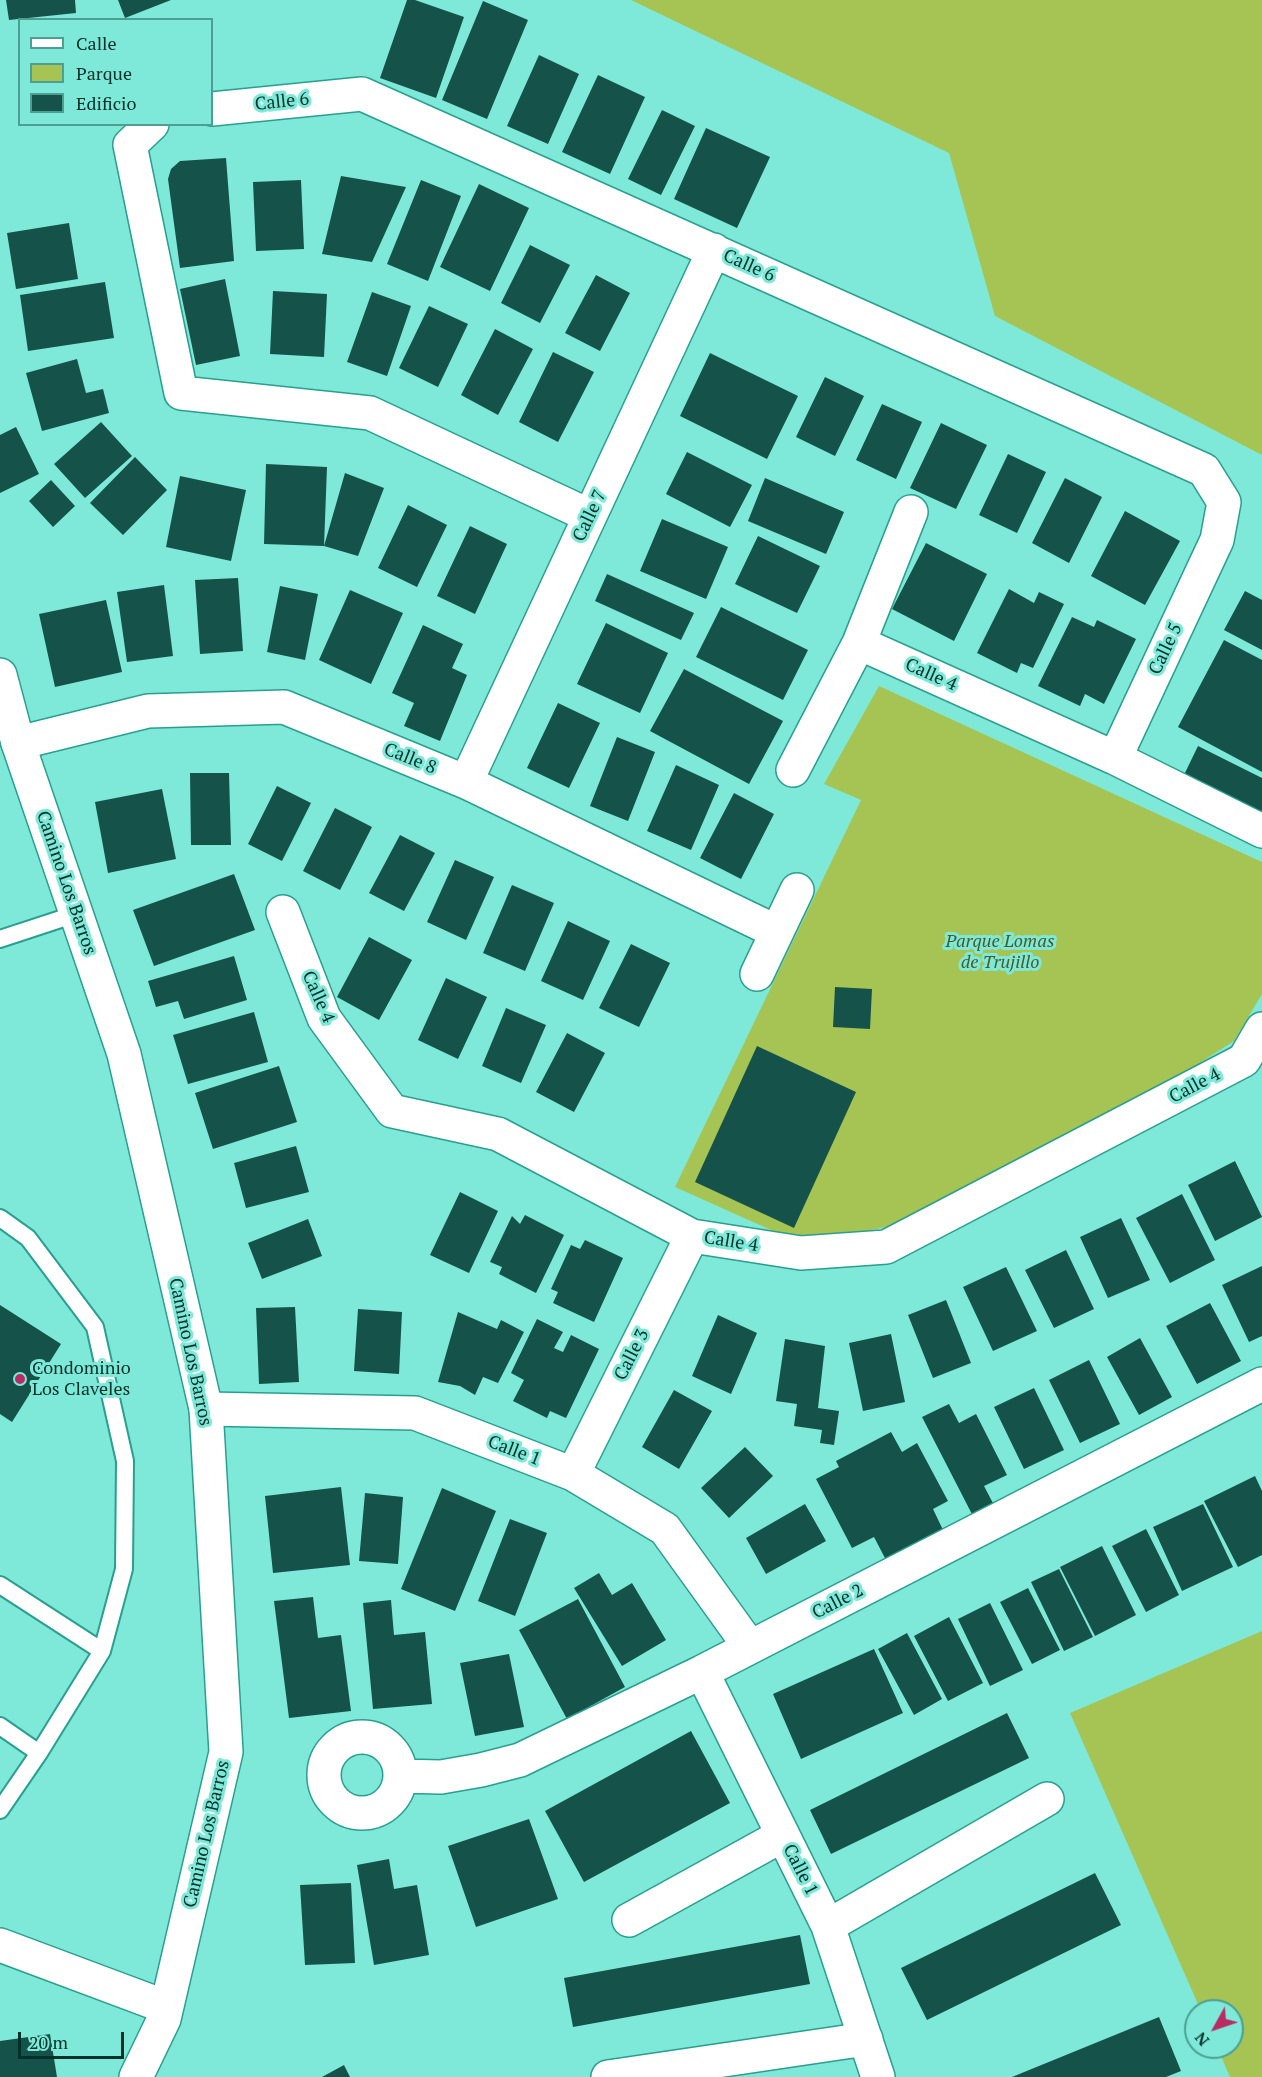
<!DOCTYPE html>
<html>
<head>
<meta charset="utf-8">
<style>
  body { margin:0 }
  #map { position:relative; width:1262px; height:2077px; overflow:hidden; background:#7ee9d8; font-family:"PT Serif",serif }
  canvas { display:block }
  .legend { position:absolute; left:18px; top:18px; width:195px; height:108px; box-sizing:border-box; background:#7ee9d8; border:2px solid #4c9f92; margin:0; padding:8px 10px; list-style:none; font-size:18px; color:#00302a }
  .legend li { display:flex; align-items:center; gap:12px; height:30px }
  .legend b { width:30px; border:2px solid #4c9f92 }
  .north { position:absolute; left:1184px; top:1999px; width:60px; height:60px; box-sizing:border-box; background:#7ee9d8; border:2px solid #4c9f92; border-radius:50%; rotate:230deg; font-size:16px; font-weight:700; line-height:24px; text-align:center; color:#00302a }
  .north::after { content:''; display:block; margin:auto; width:21px; height:27px; background:#b82c63; clip-path:polygon(50% 0,100% 100%,50% 72%,0 100%) }
  .scale { position:absolute; left:18px; top:2032px; width:106px; height:27px; box-sizing:border-box; border:3px solid #00302a; border-top:0; padding-left:8px; font-size:18px; line-height:21px; white-space:nowrap; color:#00302a; -webkit-text-stroke:4px #7ee9d8; paint-order:stroke }
</style>
</head>
<body>
<div id="map">
<canvas width="1262" height="2077"></canvas>
<ul class="legend">
<li><b style="height:8px;background:#fff"></b>Calle</li>
<li><b style="height:16px;background:#a6c454"></b>Parque</li>
<li><b style="height:16px;background:#15524a"></b>Edificio</li>
</ul>
<div class="north">N</div>
<div class="scale">20 m</div>
</div>
<script>
const g = document.querySelector('canvas').getContext('2d');
g.lineJoin = 'round';
function fillPath(path, color) { g.fillStyle = color; g.fill(path, 'evenodd'); }
const shape = rows => new Path2D(rows.map(r => 'M' + r).join(''));
function trace(path, color, width, dash) { g.strokeStyle = color; g.lineWidth = width; g.lineCap = dash ? 'butt' : 'round'; g.setLineDash(dash || []); g.stroke(path); }
function label(font, color, halo, rows, align = 'center') {
  g.font = font + ' "PT Serif",serif'; g.lineWidth = 6; g.setLineDash([]); g.textBaseline = 'middle'; g.strokeStyle = halo; g.fillStyle = color; for (const [text, x, y, turn = 0] of rows) {
    g.save(); g.translate(x, y); g.rotate((+turn || 0) * Math.PI / 180); g.textAlign = isNaN(turn) ? turn : align; if (halo) g.strokeText(text, 0, 0); g.fillText(text, 0, 0); g.restore();
  }
}
const green = shape([
  [631,0,1262,0,1262,455,995,316,949,153],
  [879,686,1262,862,1262,994,1234,1041,1187,1071,895,1225,838,1237,791,1239,675,1187,861,800,824,784],
  [1262,1631,1262,2077,1230,2077,1217,2047,1232,2047,1232,2011,1201,2011,1070,1713]
]);
const building = shape([
  [6,0,75,0,76,13,9,20],
  [118,0,171,0,125,18],
  [407,0,415,0,464,17,436,98,380,78],
  [483,1,528,20,487,119,442,100],
  [539,55,579,74,548,144,507,126],
  [598,75,645,97,610,174,562,152],
  [662,110,695,126,661,195,628,179],
  [706,128,770,157,737,228,674,199],
  [226,158,234,261,180,268,168,179,171,169,180,161],
  [341,176,406,187,372,262,322,254],
  [301,180,304,249,256,251,253,182],
  [421,180,461,196,428,281,387,264],
  [479,184,529,208,490,291,440,267],
  [69,223,78,279,16,289,7,233],
  [530,245,570,265,540,323,501,303],
  [596,275,630,293,600,351,565,333],
  [225,279,240,356,196,365,180,289],
  [105,282,114,338,28,351,20,295],
  [273,291,327,294,324,357,270,354],
  [372,292,411,306,387,376,347,362],
  [429,306,468,324,438,387,399,368],
  [495,329,533,349,498,415,461,395],
  [553,352,594,372,558,442,519,422],
  [710,353,798,396,767,459,680,416],
  [77,359,86,393,103,389,109,413,42,431,26,373],
  [825,377,864,396,835,456,796,437],
  [882,404,922,422,896,479,856,460],
  [101,422,132,456,85,498,54,464],
  [941,423,987,445,956,509,910,488],
  [16,427,39,474,0,493,0,435],
  [687,452,752,485,730,527,666,494],
  [1008,454,1046,472,1017,533,979,515],
  [135,457,167,490,123,535,90,503],
  [266,464,327,467,324,546,345,473,384,488,358,556,324,546,264,544],
  [180,476,246,490,231,561,166,547],
  [765,478,844,512,826,554,748,521],
  [1065,478,1102,497,1069,563,1032,543],
  [51,480,75,506,53,527,29,501],
  [408,505,447,525,417,587,378,568],
  [1125,511,1180,541,1145,605,1091,576],
  [662,519,728,547,706,599,640,571],
  [470,526,507,544,475,614,437,596],
  [758,536,820,566,797,613,735,584],
  [926,543,987,574,954,641,892,609],
  [607,574,694,613,681,640,595,601],
  [238,578,243,651,200,654,195,580],
  [164,585,173,656,127,662,117,592],
  [280,586,318,594,305,660,267,652],
  [1009,589,1034,603,1039,592,1064,604,1033,668,1021,663,1017,673,977,653],
  [350,590,403,613,371,684,319,660],
  [1245,591,1262,600,1262,650,1224,630],
  [106,600,122,672,55,687,39,614],
  [721,607,808,650,783,700,696,657],
  [1072,617,1094,627,1097,620,1136,639,1104,704,1085,694,1080,706,1038,686],
  [606,623,668,653,640,713,577,684],
  [423,625,463,644,452,668,467,675,440,741,404,726,414,703,392,693],
  [1224,640,1262,660,1262,772,1178,727],
  [684,669,783,721,749,784,650,731],
  [558,703,600,723,569,788,527,768],
  [617,737,655,752,628,821,590,806],
  [1198,746,1262,778,1262,810,1260,815,1183,777],
  [676,765,719,785,691,850,647,831],
  [190,773,229,773,231,845,191,845],
  [277,786,311,803,282,861,248,844],
  [162,789,176,859,108,873,95,802],
  [734,793,774,814,741,879,700,858],
  [335,808,372,827,340,890,303,871],
  [400,835,435,853,404,911,369,893],
  [455,860,494,877,466,940,427,922],
  [234,874,255,930,154,966,133,910],
  [512,885,554,903,525,971,483,953],
  [568,921,610,941,583,1000,541,981],
  [369,937,412,960,379,1020,337,997],
  [631,944,670,963,639,1027,599,1008],
  [234,956,247,1000,184,1019,178,1001,156,1007,148,981],
  [446,978,487,997,458,1059,418,1040],
  [835,987,872,989,870,1029,833,1027],
  [506,1008,546,1025,521,1083,482,1066],
  [254,1012,268,1062,188,1084,173,1035],
  [567,1033,605,1053,574,1112,536,1092],
  [757,1046,856,1092,794,1228,695,1182],
  [279,1066,297,1122,213,1149,195,1093],
  [296,1146,309,1192,246,1208,234,1163],
  [1235,1161,1262,1217,1215,1241,1188,1185],
  [460,1192,498,1211,469,1273,430,1255],
  [1182,1194,1215,1260,1170,1283,1136,1218],
  [525,1215,564,1235,536,1293,499,1274,502,1267,490,1262,512,1216,520,1224],
  [1121,1218,1150,1280,1108,1298,1080,1237],
  [308,1219,322,1256,262,1279,248,1243],
  [585,1240,623,1258,594,1322,553,1303,558,1292,551,1289,571,1245,580,1249],
  [1066,1250,1094,1309,1054,1328,1025,1270],
  [1262,1266,1262,1336,1249,1342,1222,1285],
  [1006,1267,1037,1331,993,1351,963,1287],
  [946,1300,971,1363,933,1378,908,1315],
  [1210,1303,1241,1361,1197,1384,1166,1326],
  [0,1305,61,1344,12,1422,0,1414],
  [295,1307,299,1382,259,1384,256,1308],
  [358,1309,402,1312,399,1374,354,1371],
  [458,1312,497,1329,501,1320,524,1332,498,1383,483,1377,475,1395,460,1386,438,1382],
  [718,1315,757,1333,731,1394,692,1376],
  [537,1319,563,1332,554,1348,563,1352,571,1335,599,1349,566,1418,550,1411,547,1418,513,1401,524,1380,511,1373],
  [891,1334,905,1402,863,1411,849,1343],
  [1140,1338,1172,1397,1139,1415,1107,1357],
  [785,1339,825,1346,818,1408,839,1411,834,1445,820,1443,822,1430,794,1426,797,1404,776,1401],
  [1089,1360,1120,1424,1080,1443,1049,1380],
  [1034,1388,1064,1450,1024,1469,994,1407],
  [674,1390,712,1411,679,1469,642,1447],
  [949,1404,959,1423,976,1414,1007,1475,984,1486,996,1509,975,1520,922,1417],
  [891,1432,902,1452,917,1443,948,1501,933,1509,943,1530,886,1560,874,1537,852,1548,816,1479,839,1467,836,1461],
  [745,1447,773,1476,729,1518,701,1488],
  [1255,1476,1262,1491,1262,1555,1238,1567,1204,1501],
  [341,1487,350,1565,273,1573,265,1496],
  [442,1488,496,1511,455,1611,401,1589],
  [365,1493,403,1497,398,1564,359,1561],
  [805,1504,826,1541,766,1574,746,1538],
  [1203,1504,1233,1567,1182,1591,1153,1527],
  [510,1519,547,1533,515,1616,478,1601],
  [1146,1529,1179,1595,1146,1612,1112,1546],
  [1102,1546,1136,1615,1095,1636,1060,1567],
  [1059,1569,1093,1637,1064,1651,1031,1582],
  [599,1573,612,1595,632,1583,666,1640,622,1666,574,1588],
  [1028,1588,1060,1650,1032,1664,1000,1602],
  [313,1597,318,1638,341,1635,351,1711,289,1718,274,1601],
  [578,1599,625,1687,567,1719,519,1630],
  [391,1600,394,1635,425,1632,432,1704,373,1709,363,1603],
  [990,1603,1023,1670,990,1686,958,1619],
  [949,1617,983,1683,948,1701,914,1636],
  [907,1633,942,1699,914,1715,878,1649],
  [874,1649,903,1713,801,1759,773,1694],
  [509,1654,524,1727,475,1736,460,1663],
  [1007,1713,1029,1758,831,1854,810,1810],
  [691,1731,730,1803,584,1882,545,1811],
  [529,1819,558,1899,476,1927,448,1846],
  [389,1859,394,1889,417,1885,429,1955,374,1965,357,1865],
  [1095,1873,1121,1925,927,2020,901,1968],
  [351,1883,355,1963,305,1965,300,1885],
  [800,1935,810,1984,573,2027,564,1978],
  [1159,2017,1181,2071,1166,2077,1012,2077],
  [50,2034,57,2077,0,2077,0,2041],
  [344,2065,350,2077,322,2077]
]);
const service = shape([
  [0,939,76,914],
  [0,1218,28,1238,95,1327,125,1461,124,1569,102,1651,39,1753,0,1810],
  [0,1585,102,1651],
  [0,1726,39,1753]
]);
const minor = shape([
  [212,109,362,94,1204,470,1224,502,1217,540,1115,758],
  [152,124,130,145,181,393,370,413,590,516],
  [859,643,1115,758,1262,831],
  [18,743,148,711,284,707,466,782,777,932],
  [793,770,859,643,911,512],
  [466,782,714,250],
  [283,912,324,1018,392,1111,498,1134,692,1236,801,1253,886,1247,1244,1060,1262,1029],
  [757,974,797,890],
  [206,1409,415,1413,573,1474,665,1529,750,1647],
  [573,1474,692,1236],
  [702,1672,828,1926,878,2077],
  '324 1775a38 38 0 1 1 76 0a38 38 0 1 1-76 0Z',
  [400,1776,441,1777,481,1770,520,1760,702,1672,1262,1384],
  [629,1920,783,1835],
  [828,1926,1047,1799],
  [0,1945,166,2007],
  [608,2077,866,2039]
]);
const tertiary = shape([
  [0,675,18,743,124,1054,206,1409,226,1752,164,2019,136,2077]
]);
const markers = [
  [20,1379,6,"#b82c63"]
];
const streetNames = [
  ["Calle 6",282,102,-6],
  ["Calle 6",749,266,24],
  ["Calle 7",590,516,-65],
  ["Calle 5",1166,649,-65],
  ["Calle 4",931,675,24],
  ["Calle 8",410,759,22],
  ["Camino Los Barros",66,883,71],
  ["Calle 4",318,997,66],
  ["Calle 4",1195,1086,-28],
  ["Calle 4",731,1242,9],
  ["Camino Los Barros",190,1352,78],
  ["Calle 3",632,1355,-63],
  ["Calle 1",514,1451,21],
  ["Calle 2",838,1602,-27],
  ["Camino Los Barros",207,1834,-77],
  ["Calle 1",800,1870,63]
];
const parkNames = [
  ["Parque Lomas",1000,942],
  ["de Trujillo",1000,963]
];
const poiNames = [
  ["Condominio",32,1369],
  ["Los Claveles",32,1390]
];
fillPath(green, '#a6c454');
fillPath(building, '#15524a');
trace(service, '#299f90', 20);
trace(minor, '#299f90', 36);
trace(tertiary, '#299f90', 36);
trace(service, '#fff', 16);
trace(minor, '#fff', 33);
trace(tertiary, '#fff', 33);
for (const [x, y, r, color] of markers) { const dot = new Path2D(); dot.arc(x, y, r, 0, 2 * Math.PI); g.fillStyle = color; g.fill(dot); trace(dot, '#7ee9d8', 2); }
label('18px', '#00302a', '#7ee9d8', streetNames);
label('italic 18px', '#4c5a28', '#7ee9d8', parkNames);
label('18px', '#00302a', '#7ee9d8', poiNames, 'left');
</script>
</body>
</html>
